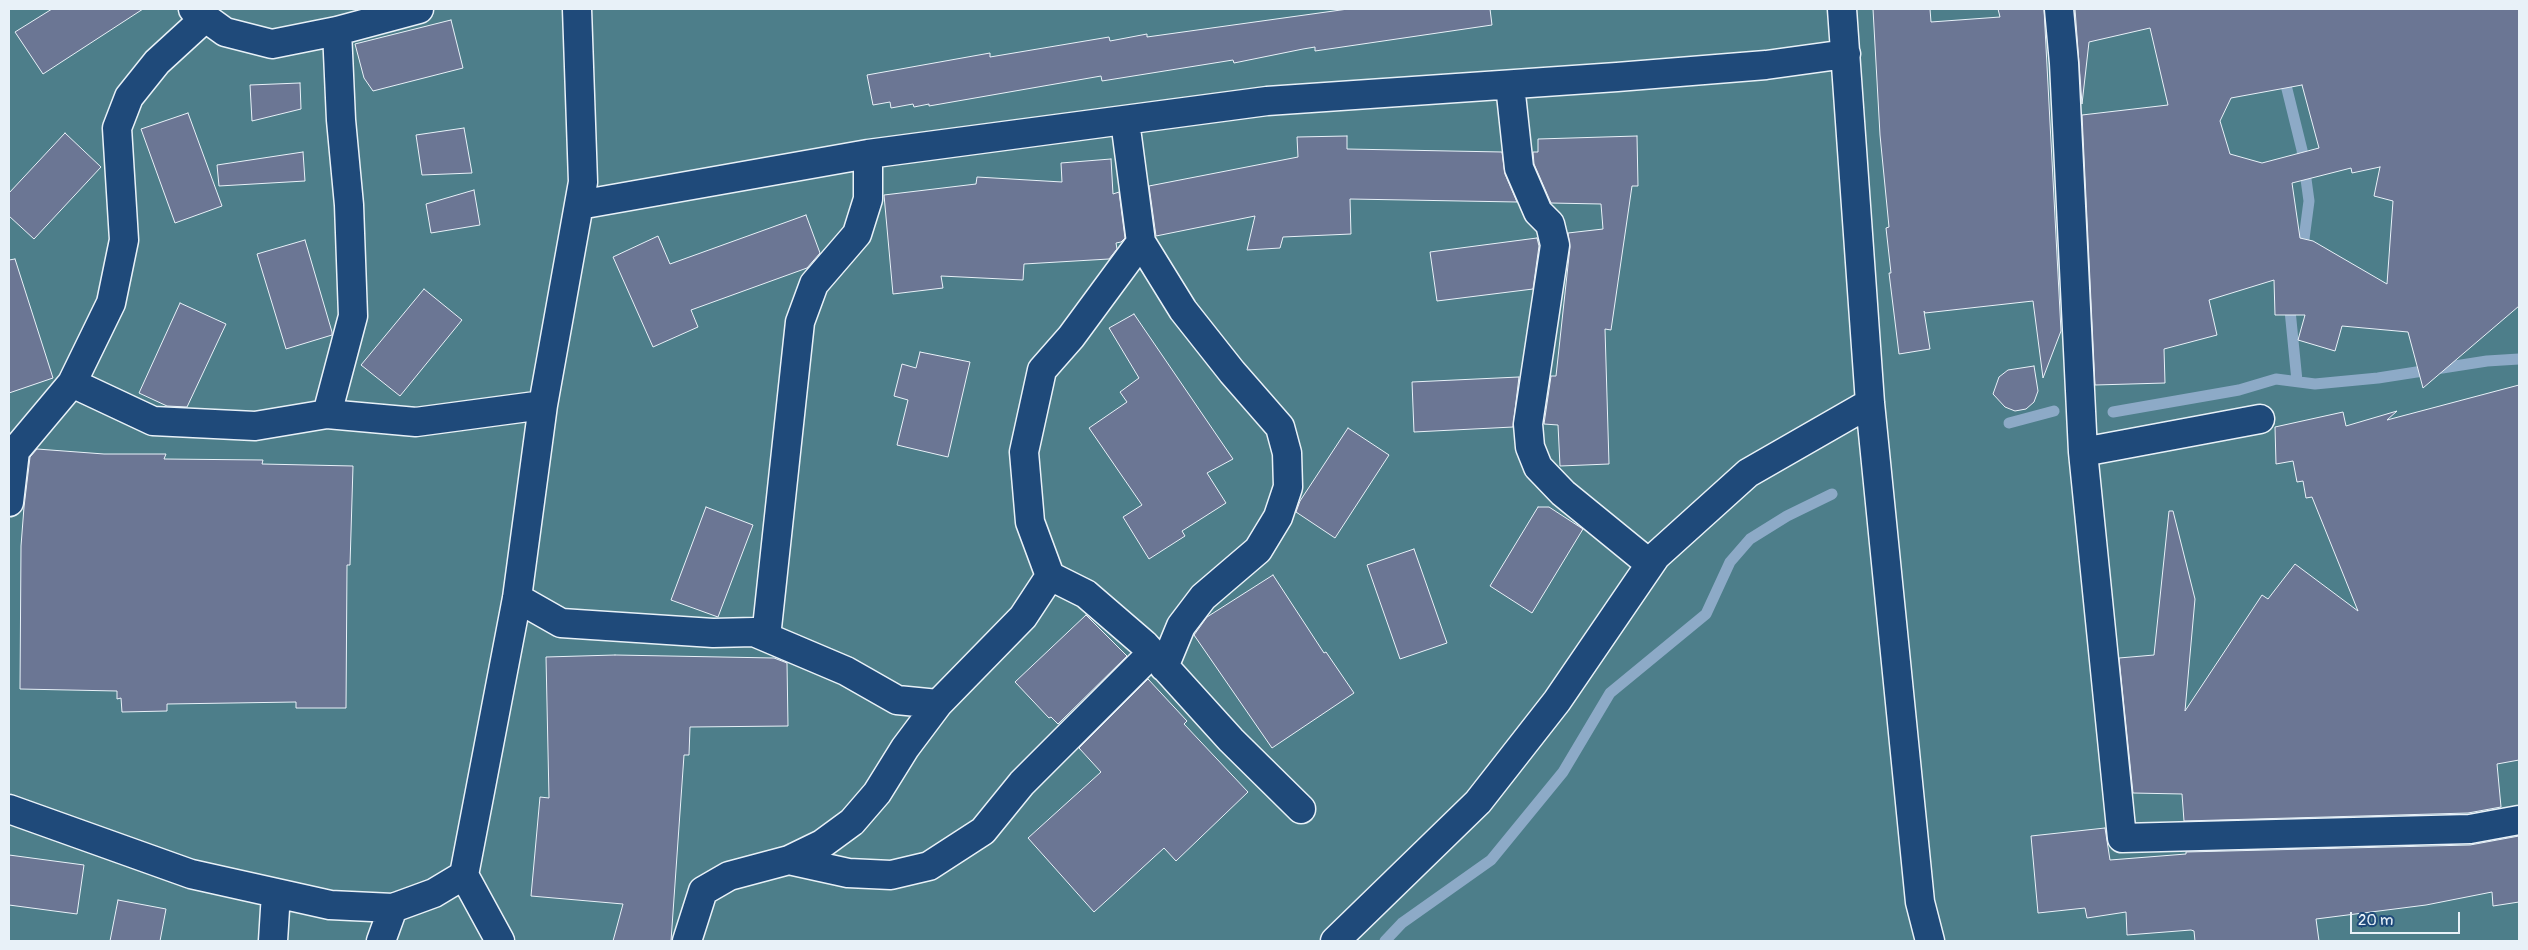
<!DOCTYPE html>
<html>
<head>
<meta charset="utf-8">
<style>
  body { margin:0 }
  #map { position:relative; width:2528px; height:950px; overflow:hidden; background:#365782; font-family:Pangolin,sans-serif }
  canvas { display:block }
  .frame { position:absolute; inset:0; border:10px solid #e8f1f8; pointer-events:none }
  .scale { position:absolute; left:2350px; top:912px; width:110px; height:22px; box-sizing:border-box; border:2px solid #e8f1f8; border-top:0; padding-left:6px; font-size:15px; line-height:18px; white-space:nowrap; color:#e8f1f8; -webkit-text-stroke:4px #1f4a7a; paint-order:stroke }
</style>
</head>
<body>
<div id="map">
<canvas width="2528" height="950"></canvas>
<div class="frame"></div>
<div class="scale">20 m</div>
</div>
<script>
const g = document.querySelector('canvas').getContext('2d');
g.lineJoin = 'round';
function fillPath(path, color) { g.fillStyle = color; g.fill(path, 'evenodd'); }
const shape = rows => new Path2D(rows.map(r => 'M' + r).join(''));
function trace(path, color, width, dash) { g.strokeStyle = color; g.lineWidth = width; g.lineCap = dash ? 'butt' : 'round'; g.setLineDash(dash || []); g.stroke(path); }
const green = shape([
  [9,9,2519,9,2519,941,9,941]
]);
const stream = shape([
  [2283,73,2302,150,2309,201,2302,254],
  [2289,300,2297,381],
  [2113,412,2239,390,2276,379,2315,384,2378,378,2487,361,2519,359],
  [2009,423,2054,411],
  [1385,941,1402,923,1491,860,1563,772,1610,693,1706,614,1730,562,1750,539,1787,516,1832,494]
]);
const building = shape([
  [52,9,143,9,43,74,15,32,52,9],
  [1348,9,1490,9,1492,25,1315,51,1315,47,1303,49,1234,63,1233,60,1102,81,1101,76,929,106,929,104,914,107,913,104,891,108,890,102,873,105,867,75,990,53,990,57,1109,37,1110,41,1147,34,1147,37,1348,9],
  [1873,9,1930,9,1931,22,2000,17,1998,9,2044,9,2061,331,2043,378,2033,301,1925,313,1924,311,1930,349,1899,354,1889,273,1891,273,1886,228,1889,227,1880,135,1873,9],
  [2075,9,2519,9,2519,306,2423,388,2408,332,2342,326,2335,351,2298,340,2305,315,2275,315,2274,280,2209,300,2217,335,2164,349,2165,383,2095,385,2082,115,2168,105,2150,28,2089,42,2082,104,2075,9],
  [2302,85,2319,148,2262,163,2230,154,2220,121,2231,98,2302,85],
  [2380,167,2374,196,2393,201,2387,284,2313,241,2300,238,2292,183,2351,168,2352,173,2380,167],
  [451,20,463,68,373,91,364,78,355,44,451,20],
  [300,83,301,109,252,121,250,85,300,83],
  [188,113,222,206,175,223,141,129,188,113],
  [464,128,472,173,422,175,416,135,464,128],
  [65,133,101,167,34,239,9,216,9,193,65,133],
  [1347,136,1347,149,1502,152,1505,174,1517,202,1350,199,1351,234,1283,237,1280,248,1247,250,1255,216,1156,236,1149,186,1298,157,1297,137,1347,136],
  [1637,136,1638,186,1632,186,1611,330,1605,329,1609,464,1560,466,1558,425,1544,424,1551,376,1556,376,1570,247,1568,233,1603,229,1601,204,1551,203,1534,164,1533,152,1538,152,1538,139,1637,136],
  [303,152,305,181,219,186,217,165,303,152],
  [1111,159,1113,194,1119,192,1125,238,1121,242,1116,243,1117,249,1109,259,1024,264,1023,280,941,276,943,288,893,294,884,195,976,184,977,177,1062,182,1061,163,1111,159],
  [474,190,480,225,431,233,426,204,474,190],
  [806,215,820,253,807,268,691,310,698,327,653,347,613,257,658,236,670,264,806,215],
  [1537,238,1539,246,1533,289,1437,301,1430,252,1537,238],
  [305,240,332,332,332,335,286,349,257,254,305,240],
  [15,259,53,378,9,393,9,260,15,259],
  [424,289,462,320,400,396,361,365,424,289],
  [180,303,226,324,187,407,167,406,139,393,180,303],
  [1134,314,1233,459,1207,473,1226,503,1182,531,1185,536,1149,559,1123,517,1142,505,1089,428,1127,402,1120,392,1139,378,1109,328,1134,314],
  [920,352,970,362,948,457,897,445,908,400,894,396,902,364,916,368,920,352],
  [2034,366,2038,391,2034,402,2026,409,2015,411,2005,407,1993,394,1999,377,2008,370,2034,366],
  [1519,377,1513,427,1414,432,1412,382,1519,377],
  [2519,385,2519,760,2497,764,2501,807,2468,813,2184,821,2182,794,2133,793,2119,658,2154,655,2169,511,2173,511,2195,599,2185,711,2262,595,2268,599,2295,564,2358,611,2312,497,2306,498,2303,481,2297,482,2293,461,2276,464,2275,427,2343,412,2346,426,2397,411,2387,420,2519,385],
  [1348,428,1389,455,1335,538,1296,512,1300,501,1348,428],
  [37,449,104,454,166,454,164,459,263,460,262,464,353,466,350,565,347,565,346,708,296,708,296,702,167,704,167,711,122,712,121,698,117,699,117,691,20,689,21,546,24,507,30,457,37,449],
  [706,507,753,525,718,617,671,600,706,507],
  [1538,507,1549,507,1583,529,1532,613,1490,586,1538,507],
  [1414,549,1447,643,1400,659,1367,565,1414,549],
  [1273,575,1324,653,1326,652,1354,693,1272,748,1194,635,1207,617,1273,575],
  [1086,615,1127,656,1058,724,1051,717,1049,718,1015,682,1086,615],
  [615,655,774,658,787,663,788,726,690,727,689,755,684,755,671,941,613,941,623,904,531,896,540,797,549,798,546,657,615,655],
  [1148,679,1187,721,1184,724,1248,792,1176,861,1164,848,1094,912,1028,838,1101,772,1079,748,1148,679],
  [2105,828,2110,860,2186,854,2186,852,2470,845,2519,836,2519,902,2493,906,2492,892,2426,905,2316,919,2319,941,2195,941,2194,931,2191,930,2127,935,2126,912,2087,918,2085,908,2038,913,2031,836,2105,828],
  [9,855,84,865,77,914,9,905,9,855],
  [118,900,166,909,160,941,110,941,118,900]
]);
const minor = shape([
  [193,9,225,32,272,44,337,31,419,9],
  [1842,9,1870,403,1920,902,1930,941],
  [2059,9,2064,63,2083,452,2122,838,2470,829,2519,820],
  [1510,85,1519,168,1538,212,1550,224,1555,245,1528,424,1530,447,1538,467,1563,493,1650,564],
  [1125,121,1141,242,1183,310,1232,372,1280,427,1287,453,1288,487,1278,517,1258,550,1203,597,1181,626,1164,667],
  [579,205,868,154,1267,101,1617,77,1766,65,1846,54],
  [72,383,153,421,255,426,327,414,416,422,543,405],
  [327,414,353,316,349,205,341,120,337,31],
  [2083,452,2260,419],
  [9,502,15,451,72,383,111,303,124,240,117,128,129,97,157,62,205,18],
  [1050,576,1086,594,1144,644,1231,740,1301,809],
  [517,598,561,623,713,633,754,632,846,671,897,700,938,704],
  [766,637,800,322,814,284,857,234,868,199,868,154],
  [9,809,191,874,330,905,393,908,434,893,464,875,517,598,543,405,583,182,577,9],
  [789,860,848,873,891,875,929,866,983,831,1022,783,1152,653],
  [464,875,500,941],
  [273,941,276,893],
  [381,941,393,908],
  [687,941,703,891,729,876,789,860,822,844,852,822,877,793,905,748,938,704,1023,617,1050,576,1030,522,1024,452,1042,370,1071,337,1141,242],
  [1335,941,1478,802,1557,701,1656,556,1748,473,1870,403]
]);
fillPath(green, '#4d7e8a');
trace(stream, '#8daac7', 11);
fillPath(building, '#6b7694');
trace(building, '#e8f1f8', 1);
trace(minor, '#e8f1f8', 31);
trace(minor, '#1f4a7a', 28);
</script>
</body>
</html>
